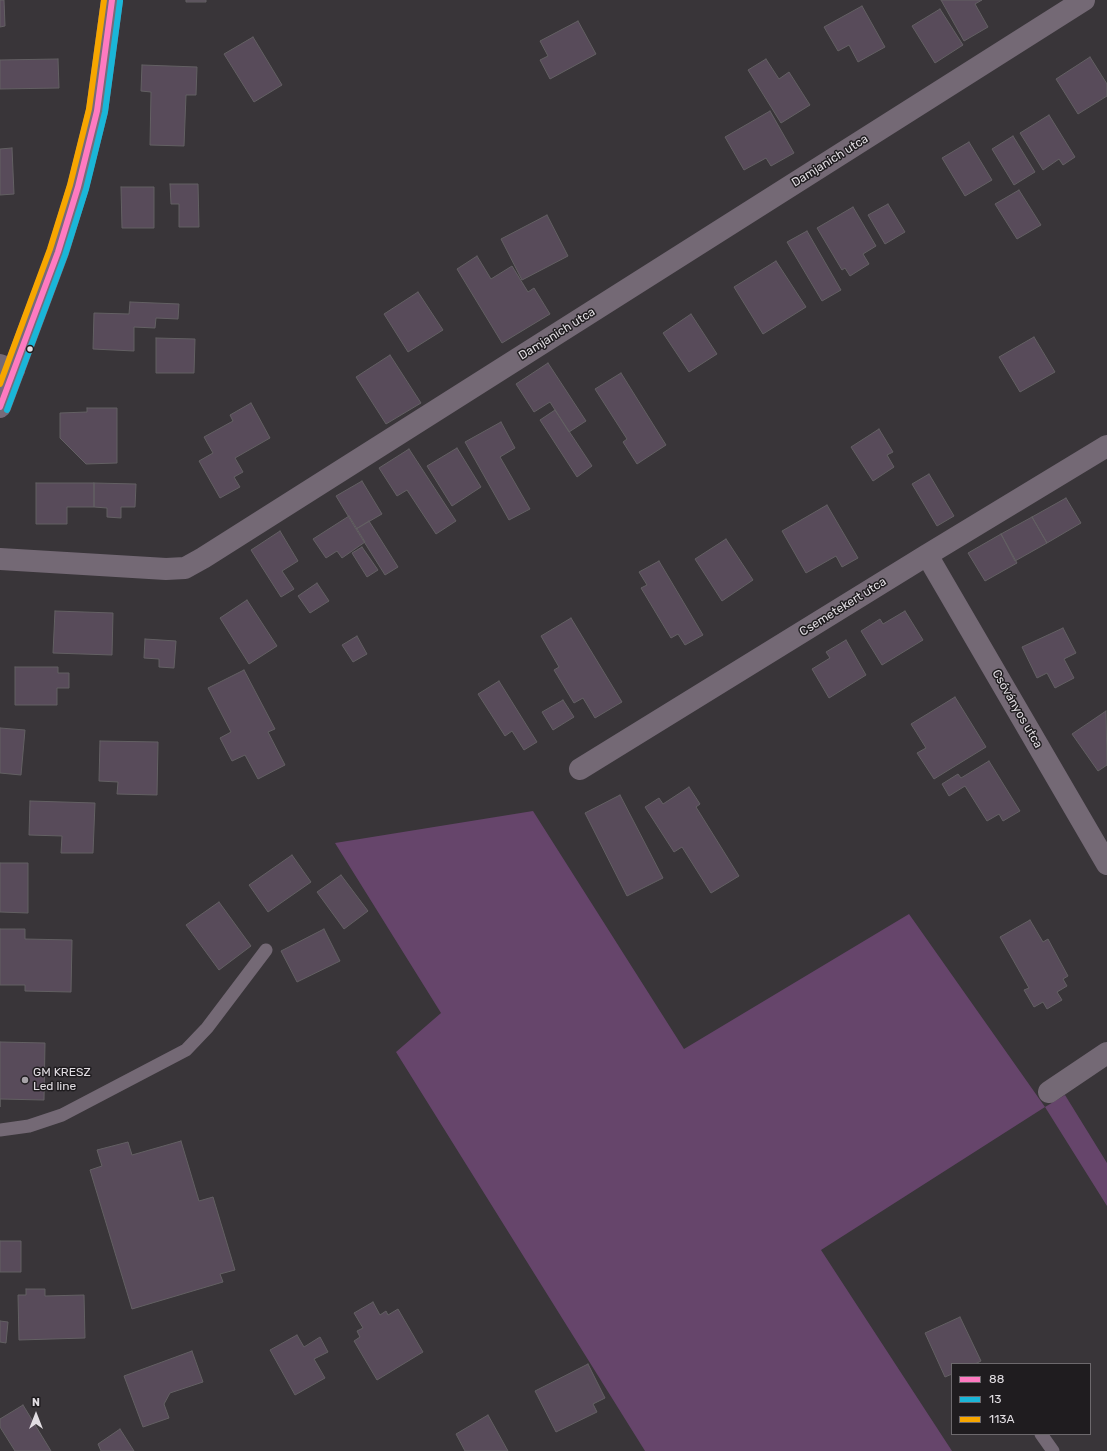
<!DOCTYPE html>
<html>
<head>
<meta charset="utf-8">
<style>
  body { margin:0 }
  #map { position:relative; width:1107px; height:1451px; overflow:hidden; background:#393539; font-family:Rubik,sans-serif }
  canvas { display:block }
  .legend { position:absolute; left:951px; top:1363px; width:140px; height:72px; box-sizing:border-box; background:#1f1c1f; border:1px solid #6d696d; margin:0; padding:5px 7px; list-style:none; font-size:12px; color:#e1dde2 }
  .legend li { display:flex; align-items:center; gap:8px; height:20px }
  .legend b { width:20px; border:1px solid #6d696d }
  .north { position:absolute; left:16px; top:1395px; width:40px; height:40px; -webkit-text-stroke:3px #1f1c1f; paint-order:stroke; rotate:0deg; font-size:11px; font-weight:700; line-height:16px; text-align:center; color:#e1dde2 }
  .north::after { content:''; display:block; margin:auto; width:14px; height:18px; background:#e1dde2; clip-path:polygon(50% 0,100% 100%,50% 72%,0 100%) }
</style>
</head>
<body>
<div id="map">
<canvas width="1107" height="1451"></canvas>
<ul class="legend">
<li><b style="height:5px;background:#fe7ac1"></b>88</li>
<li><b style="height:5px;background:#1ab6d8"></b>13</li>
<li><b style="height:5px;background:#f7a600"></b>113A</li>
</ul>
<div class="north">N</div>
</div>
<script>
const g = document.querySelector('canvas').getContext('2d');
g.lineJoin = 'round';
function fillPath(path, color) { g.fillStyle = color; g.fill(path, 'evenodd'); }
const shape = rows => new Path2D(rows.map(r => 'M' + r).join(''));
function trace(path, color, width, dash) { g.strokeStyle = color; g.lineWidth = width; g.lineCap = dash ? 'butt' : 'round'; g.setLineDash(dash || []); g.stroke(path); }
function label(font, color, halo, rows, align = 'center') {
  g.font = font + ' Rubik,sans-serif'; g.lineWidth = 3; g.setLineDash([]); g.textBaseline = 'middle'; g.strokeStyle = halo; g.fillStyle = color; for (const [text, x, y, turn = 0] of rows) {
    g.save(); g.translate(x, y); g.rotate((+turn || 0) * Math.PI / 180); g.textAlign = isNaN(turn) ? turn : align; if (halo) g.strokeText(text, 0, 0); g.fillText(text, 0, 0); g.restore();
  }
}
const green = shape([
  [533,811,684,1049,909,914,1045,1107,1065,1095,1107,1163,1107,1206,1045,1107,821,1250,952,1451,645,1451,396,1052,441,1013,335,843]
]);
const building = shape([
  [0,0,4,0,5,26,0,27,0,0],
  [186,0,206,0,206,2,186,2,186,0],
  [941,0,982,0,975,4,988,27,964,41,941,0],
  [862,6,885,47,858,62,849,45,838,51,824,27,862,6],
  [940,9,963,45,935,63,912,26,940,9],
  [578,21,596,54,550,79,540,60,548,56,540,41,578,21],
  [253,37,282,85,254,102,224,54,253,37],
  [1090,57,1107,84,1107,96,1078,114,1056,79,1090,57],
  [58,59,59,88,0,89,0,60,58,59],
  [766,59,779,79,789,72,810,105,781,123,748,70,766,59],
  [142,65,197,67,196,95,186,95,184,146,150,145,151,92,141,91,142,65],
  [770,111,794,153,771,166,766,158,744,170,725,137,770,111],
  [1049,115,1075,157,1063,165,1059,159,1043,170,1020,133,1049,115],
  [1013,136,1035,172,1014,185,992,149,1013,136],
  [969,142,992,180,965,196,942,158,969,142],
  [12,148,14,194,0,195,0,149,12,148],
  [170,184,198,184,199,227,179,227,179,204,171,204,170,184],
  [121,187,154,187,154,228,122,228,121,187],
  [1019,190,1041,225,1017,239,995,204,1019,190],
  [888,204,905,232,885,244,868,215,888,204],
  [853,207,876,246,863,254,869,264,850,276,845,268,842,270,817,228,853,207],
  [547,215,568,256,522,280,501,239,547,215],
  [807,231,841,290,822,301,787,242,807,231],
  [477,256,491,279,512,266,528,292,534,288,550,314,502,343,457,269,477,256],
  [776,261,806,307,763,334,734,287,776,261],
  [418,292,443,330,408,352,384,314,418,292],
  [130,302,179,304,178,319,156,318,155,328,134,327,134,351,93,349,94,313,129,314,130,302],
  [691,314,717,354,689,372,663,333,691,314],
  [1034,337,1055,372,1020,392,999,357,1034,337],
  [156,338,195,339,194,373,156,373,156,338],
  [390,355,421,403,386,424,356,377,390,355],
  [548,363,586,421,569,432,550,402,534,412,516,384,548,363],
  [621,373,666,445,637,464,623,442,627,439,595,389,621,373],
  [251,403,270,438,235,458,243,472,234,477,240,487,220,498,199,461,213,453,204,437,233,421,230,415,251,403],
  [87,408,117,408,117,463,86,464,60,438,60,413,87,412,87,408],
  [555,410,592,466,577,477,540,420,555,410],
  [501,422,515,448,500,457,530,509,509,520,465,442,501,422],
  [879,429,893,452,887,455,894,467,873,481,851,447,879,429],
  [457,448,481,487,452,506,427,466,457,448],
  [409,449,456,521,436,534,407,490,397,496,379,468,409,449],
  [929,474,954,516,937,526,912,484,929,474],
  [362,481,382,514,356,529,336,496,362,481],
  [36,483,94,483,94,507,67,507,67,524,36,524,36,483],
  [94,483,136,484,135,507,121,507,121,518,107,517,107,508,94,507,94,483],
  [1066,498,1081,523,1047,543,1032,517,1066,498],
  [827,505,858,558,842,567,836,556,806,573,782,531,827,505],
  [349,516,365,542,342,558,337,551,326,558,313,539,349,516],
  [1032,517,1047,543,1015,561,1001,534,1032,517],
  [369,521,398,567,385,575,356,529,369,521],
  [280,531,298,561,282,571,294,589,281,597,251,550,280,531],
  [1001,534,1017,563,985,581,968,553,1001,534],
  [726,539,753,580,722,601,695,559,726,539],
  [362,547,378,570,367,577,352,553,362,547],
  [659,561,703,635,685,645,678,634,671,638,641,588,647,585,639,572,659,561],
  [317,583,329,601,310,613,298,596,317,583],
  [247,600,277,646,249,664,220,618,247,600],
  [55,611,113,613,112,655,53,653,55,611],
  [905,611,923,640,882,665,861,631,880,619,883,624,905,611],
  [571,618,622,702,595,718,583,698,574,703,554,670,559,667,541,636,571,618],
  [1063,628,1076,653,1064,659,1074,678,1055,688,1047,673,1037,678,1022,647,1063,628],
  [357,636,367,654,353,662,342,645,357,636],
  [145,639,176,641,174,668,159,667,159,659,144,658,145,639],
  [846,640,866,675,829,698,812,669,830,658,826,652,846,640],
  [15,667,58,667,58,673,69,673,69,688,57,688,57,705,15,705,15,667],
  [244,670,275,729,268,732,285,765,258,779,245,755,232,761,220,738,231,732,208,688,244,670],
  [499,681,537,742,524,750,512,731,505,736,478,694,499,681],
  [955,697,986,747,934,779,917,753,926,748,911,724,955,697],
  [563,700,574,717,553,730,542,712,563,700],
  [1106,711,1107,765,1098,771,1072,734,1106,711],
  [0,728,25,730,21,775,0,773,0,728],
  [100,741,158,742,157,795,117,794,118,782,99,781,100,741],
  [989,761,1020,811,1003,821,999,814,987,821,965,786,949,796,942,784,958,774,961,778,989,761],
  [689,787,700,804,696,807,739,876,711,893,682,847,674,852,645,807,659,798,663,804,689,787],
  [620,795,663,878,627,896,585,813,620,795],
  [30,801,95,803,93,853,61,853,62,836,29,835,30,801],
  [292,855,311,882,268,912,249,885,292,855],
  [0,863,28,863,28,913,0,912,0,863],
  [341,875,368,911,344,929,317,892,341,875],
  [219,902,251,946,219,970,186,925,219,902],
  [1030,920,1043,942,1048,939,1068,976,1063,979,1067,986,1057,992,1062,1000,1047,1009,1043,1002,1034,1007,1024,990,1029,988,1000,937,1030,920],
  [0,929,25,929,25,939,72,940,71,992,25,991,25,985,0,985,0,929],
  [324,929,340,961,297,982,281,951,324,929],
  [0,1042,45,1043,44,1100,0,1099,0,1107,0,1042],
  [181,1141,199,1201,213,1197,235,1270,220,1274,223,1282,132,1309,90,1170,102,1166,97,1150,128,1142,132,1155,181,1141],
  [0,1241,21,1241,21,1272,0,1272,0,1241],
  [26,1289,45,1289,45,1296,84,1295,85,1338,19,1340,18,1295,26,1295,26,1289],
  [373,1302,380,1315,386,1311,388,1315,398,1309,423,1352,377,1380,354,1341,360,1337,357,1331,363,1328,354,1313,373,1302],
  [960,1317,981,1361,975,1364,952,1364,952,1374,945,1377,925,1333,960,1317],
  [0,1321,8,1322,6,1343,0,1342,0,1321],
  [297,1335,304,1347,320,1337,328,1352,314,1359,325,1378,295,1395,270,1350,297,1335],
  [192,1351,203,1382,170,1393,164,1404,169,1418,143,1427,124,1376,192,1351],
  [588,1364,605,1398,593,1404,597,1412,556,1432,535,1391,588,1364],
  [23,1405,51,1451,15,1451,0,1427,0,1419,23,1405],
  [488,1415,508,1451,465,1451,456,1434,488,1415],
  [120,1429,134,1451,101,1451,98,1444,120,1429]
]);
const lane = shape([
  [0,1130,29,1126,62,1115,186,1050,207,1028,266,950],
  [1041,1434,1053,1451]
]);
const street = shape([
  [0,365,14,370],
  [927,555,1107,864],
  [0,559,166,569,185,568,203,558,1084,0],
  [580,769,927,555,1107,446],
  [1049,1092,1107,1053]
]);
const secondary = shape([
  [0,407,58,252,78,187,97,111,112,0]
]);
const bus1 = shape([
  [0,407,58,252,78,187,97,111,112,0]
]);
const bus2 = shape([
  [7,410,65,255,86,189,105,112,120,1]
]);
const bus3 = shape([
  [0,384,50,249,70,185,89,109,104,0]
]);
const markers = [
  [30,349,3.5,"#e1dde2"],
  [25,1080,4,"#a6a2a7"]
];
const streetNames = [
  ["Damjanich utca",830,161,-32],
  ["Damjanich utca",557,334,-32],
  ["Csemetekert utca",843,607,-32],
  ["Csóványos utca",1017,709,60]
];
const poiNames = [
  ["GM KRESZ",33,1073],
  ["Led line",33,1087]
];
fillPath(green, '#66456b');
fillPath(building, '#584b5a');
trace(building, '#636063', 1);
trace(lane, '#746975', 13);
trace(street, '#746975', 22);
trace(secondary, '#776b79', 22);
trace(bus1, '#fe7ac1', 6);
trace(bus2, '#1ab6d8', 6);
trace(bus3, '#f7a600', 6);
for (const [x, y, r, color] of markers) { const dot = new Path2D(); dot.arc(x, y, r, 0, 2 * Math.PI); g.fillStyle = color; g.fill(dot); trace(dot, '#1f1c1f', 1.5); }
label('12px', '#e1dde2', '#1f1c1f', streetNames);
label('12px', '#e1dde2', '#1f1c1f', poiNames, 'left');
</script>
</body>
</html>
